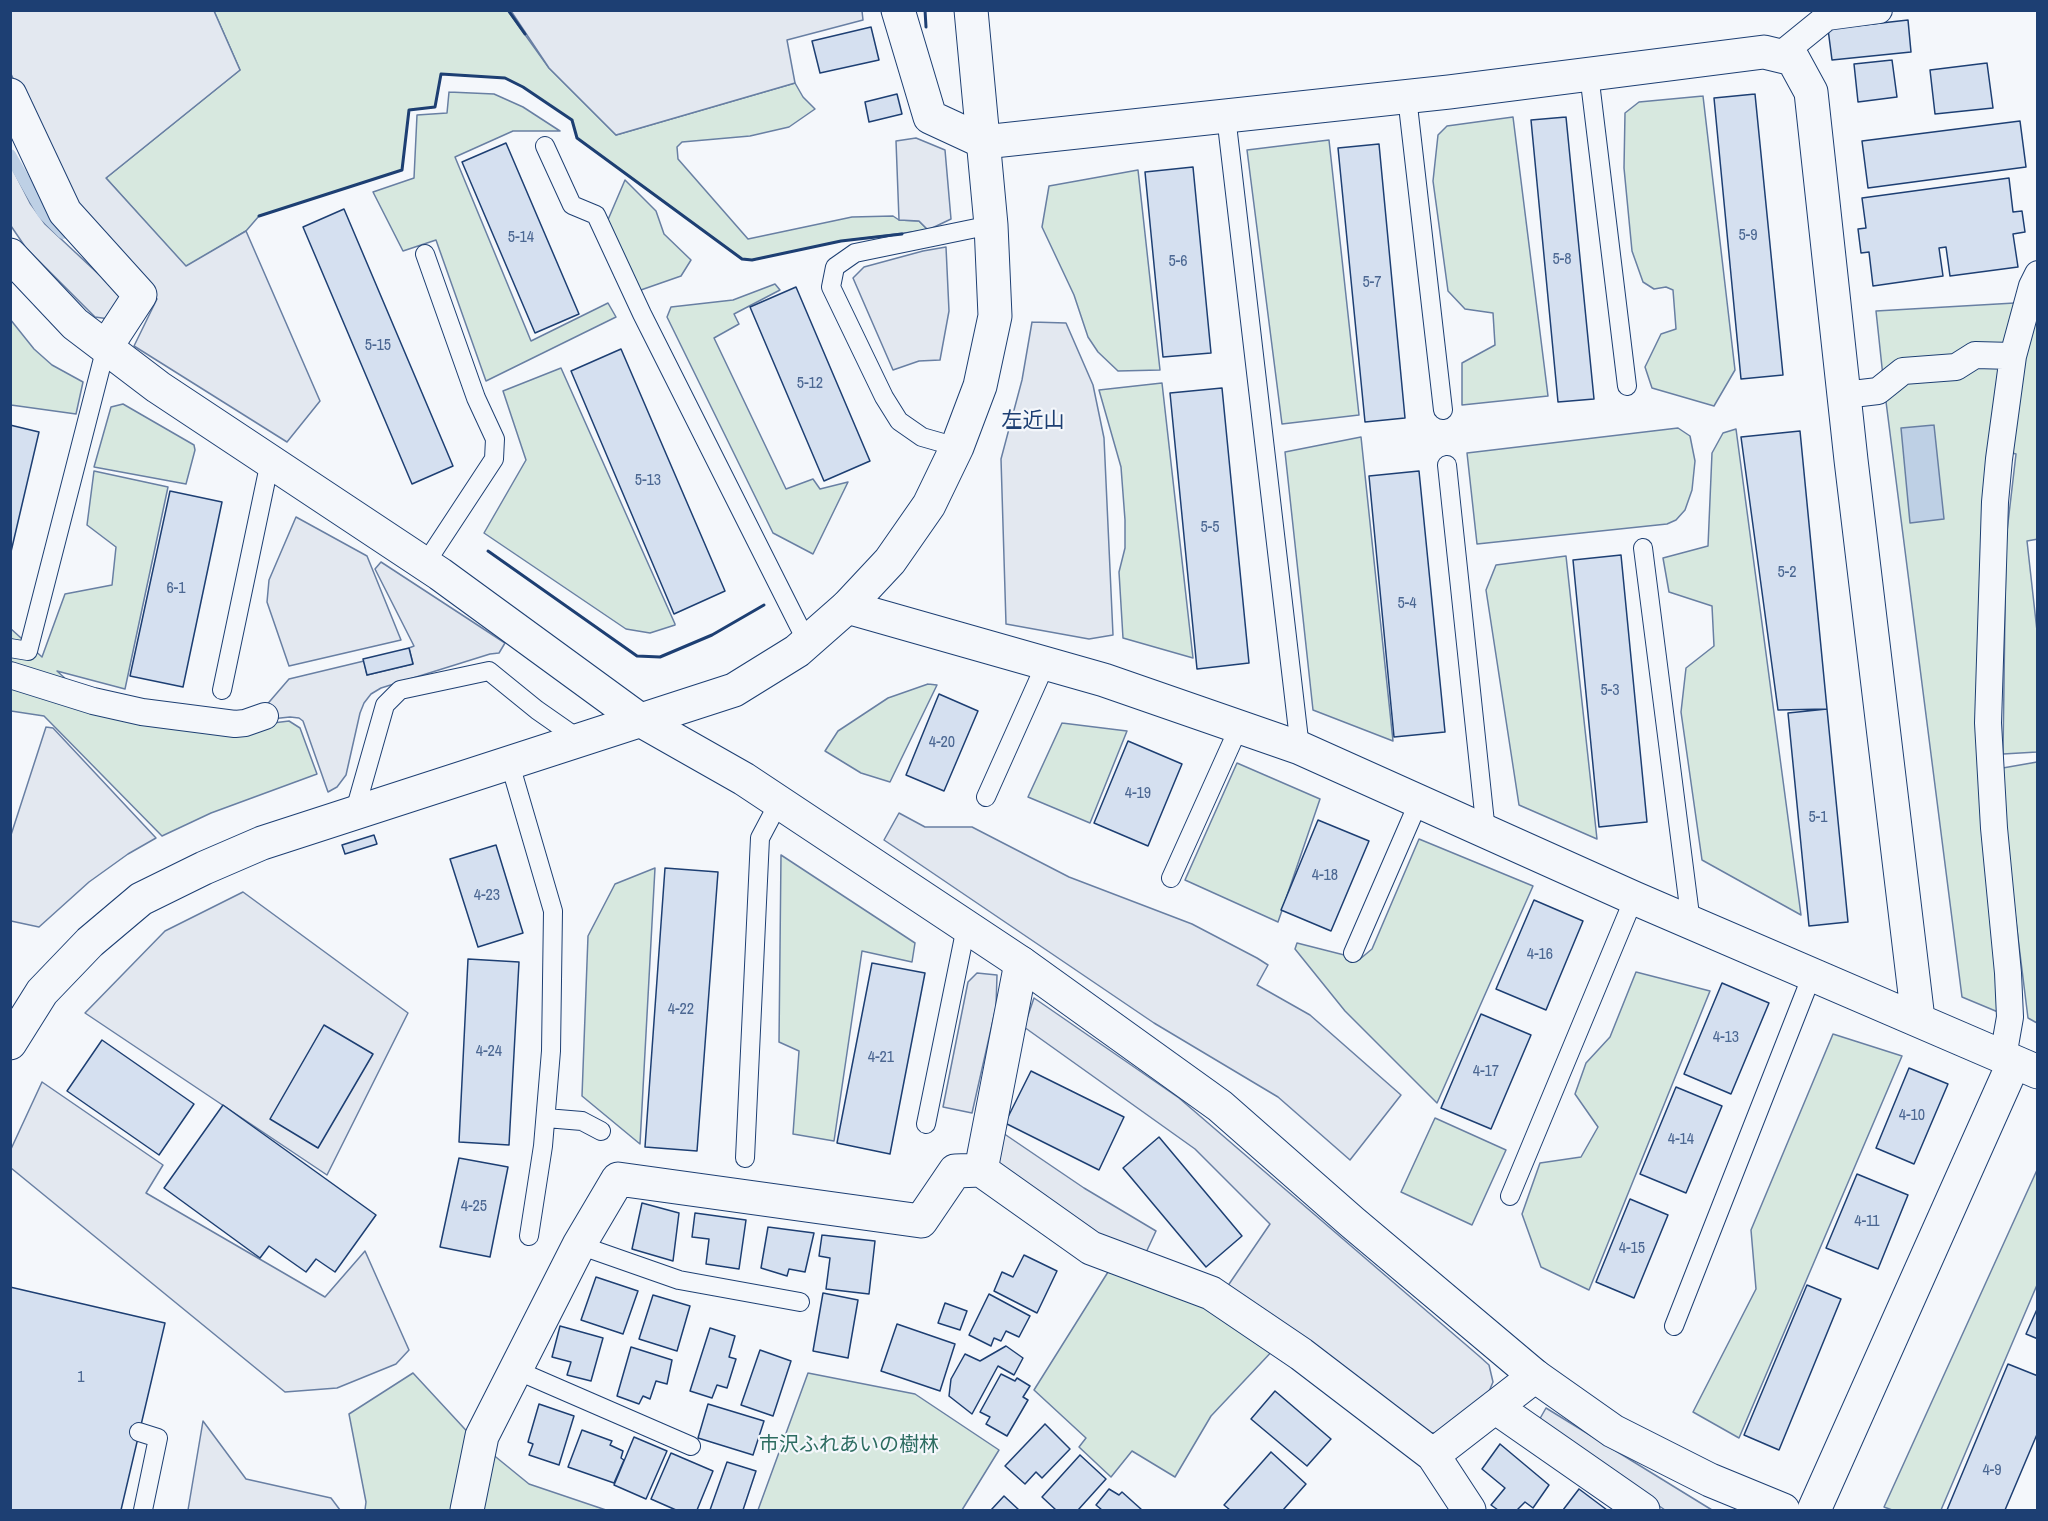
<!DOCTYPE html>
<html>
<head>
<meta charset="utf-8">
<style>
  body { margin:0 }
  #map { position:relative; width:2048px; height:1521px; overflow:hidden; background:#f4f7fb; font-family:"Archivo Narrow",sans-serif }
  canvas { display:block }
  .frame { position:absolute; inset:0; border:12px solid #1d3f73; pointer-events:none }
</style>
</head>
<body>
<div id="map">
<canvas width="2048" height="1521"></canvas>
<div class="frame"></div>
</div>
<script>
const g = document.querySelector('canvas').getContext('2d');
g.lineJoin = 'round';
function fillPath(path, color) { g.fillStyle = color; g.fill(path, 'evenodd'); }
const shape = rows => new Path2D(rows.map(r => 'M' + r).join(''));
function trace(path, color, width, dash) { g.strokeStyle = color; g.lineWidth = width; g.lineCap = dash ? 'butt' : 'round'; g.setLineDash(dash || []); g.stroke(path); }
function label(font, color, halo, rows, align = 'center') {
  g.font = font + ' "Archivo Narrow","Noto Sans JP",sans-serif'; g.lineWidth = 4.5; g.setLineDash([]); g.textBaseline = 'middle'; g.strokeStyle = halo; g.fillStyle = color; for (const [text, x, y, turn = 0] of rows) {
    g.save(); g.translate(x, y); g.rotate((+turn || 0) * Math.PI / 180); g.textAlign = isNaN(turn) ? turn : align; if (halo) g.strokeText(text, 0, 0); g.fillText(text, 0, 0); g.restore();
  }
}
const green = shape([
  [214,11,508,11,549,68,616,135,795,83,803,97,815,109,789,127,750,136,682,142,677,147,678,159,748,239,852,217,893,216,899,220,919,221,928,230,841,241,752,260,742,259,577,138,572,120,523,87,505,78,441,74,435,107,409,110,402,170,259,216,246,231,186,267,106,178,240,70,214,11],
  [449,92,494,94,523,107,560,131,513,131,455,157,531,341,608,303,616,317,486,381,436,240,403,251,373,192,414,178,417,115,447,113,449,92],
  [1703,96,1735,370,1714,406,1652,388,1645,367,1661,334,1676,329,1673,290,1666,287,1654,289,1643,282,1632,251,1624,168,1625,113,1639,102,1703,96],
  [1513,117,1548,396,1462,405,1462,363,1495,345,1493,313,1465,309,1448,291,1433,181,1438,135,1447,126,1513,117],
  [1329,140,1359,415,1282,424,1247,150,1329,140],
  [1138,170,1160,370,1118,371,1098,352,1088,337,1074,295,1042,227,1049,186,1138,170],
  [625,180,656,211,664,234,691,260,681,276,638,291,607,222,625,180],
  [775,284,780,290,734,314,739,324,714,338,786,489,813,479,820,489,848,482,813,554,773,533,667,317,671,307,733,300,775,284],
  [2037,289,2038,539,2027,541,2038,640,2037,752,2003,754,2006,540,2016,454,2001,450,1988,723,2010,1017,1962,997,1884,386,1876,311,2032,302,2037,289],
  [10,319,34,349,52,365,83,382,76,414,11,405,10,319],
  [561,368,675,624,675,625,650,633,626,629,484,533,526,460,503,391,561,368],
  [1162,383,1193,658,1123,638,1119,572,1125,548,1125,520,1121,467,1099,390,1162,383],
  [123,404,194,445,195,450,186,484,94,467,111,407,123,404],
  [1678,428,1690,436,1695,461,1692,490,1685,510,1676,520,1667,524,1477,544,1467,453,1678,428],
  [1736,429,1801,915,1702,860,1681,712,1686,668,1714,646,1712,606,1669,592,1663,558,1708,546,1712,453,1723,433,1736,429],
  [1361,437,1393,741,1313,710,1285,452,1361,437],
  [94,471,168,487,125,689,57,671,105,715,209,731,289,721,300,728,317,774,211,813,162,836,44,716,11,711,10,628,42,657,65,594,112,585,116,547,87,525,94,471],
  [1566,556,1597,839,1519,805,1486,590,1496,565,1566,556],
  [928,684,937,685,890,782,861,773,825,751,838,731,888,698,928,684],
  [1062,723,1127,731,1090,823,1028,797,1062,723],
  [2037,762,2037,1023,2028,1018,1997,769,2037,762],
  [1237,763,1320,799,1278,922,1185,880,1237,763],
  [1419,839,1533,886,1437,1103,1345,1011,1295,949,1297,943,1360,959,1372,949,1419,839],
  [781,855,915,943,912,962,862,951,834,1141,793,1134,799,1051,779,1042,781,855],
  [655,868,640,1144,582,1096,588,936,615,884,655,868],
  [1636,972,1710,991,1589,1290,1541,1267,1522,1214,1540,1163,1581,1157,1598,1127,1575,1094,1586,1063,1610,1037,1636,972],
  [1833,1034,1902,1056,1739,1438,1693,1412,1756,1289,1751,1230,1833,1034],
  [1435,1118,1506,1150,1472,1225,1401,1192,1435,1118],
  [2037,1170,2037,1285,1941,1510,1892,1510,1884,1507,2037,1170],
  [1108,1272,1210,1303,1277,1346,1211,1416,1175,1477,1132,1451,1111,1477,1079,1447,1086,1438,1034,1390,1108,1272],
  [413,1373,475,1440,529,1484,606,1510,365,1510,366,1502,349,1414,413,1373],
  [808,1373,915,1394,999,1450,962,1510,758,1510,808,1373]
]);
const parking = shape([
  [11,11,214,11,240,70,106,178,186,266,246,231,320,401,287,442,134,346,157,299,73,206,11,74,11,11],
  [862,11,863,20,787,40,795,83,616,135,549,68,511,11,862,11],
  [916,138,945,150,951,219,928,230,919,221,899,220,896,141,916,138],
  [10,164,30,203,45,224,123,297,109,319,95,317,26,248,11,226,10,164],
  [946,247,949,311,940,360,919,361,893,370,853,278,864,267,923,251,946,247],
  [1032,322,1066,323,1093,385,1104,438,1113,635,1089,639,1006,624,1001,459,1022,380,1032,322],
  [296,517,367,556,401,640,289,666,267,602,269,580,296,517],
  [381,562,505,643,499,653,490,654,381,688,371,694,364,703,360,713,346,775,337,787,328,792,303,721,299,718,290,717,271,719,264,708,289,679,364,661,367,675,413,664,409,648,414,646,375,569,381,562],
  [46,727,53,728,156,838,128,854,89,882,39,927,11,921,10,838,46,727],
  [899,813,925,827,972,827,1069,877,1192,924,1257,958,1268,965,1257,985,1310,1015,1401,1095,1350,1160,1278,1097,1154,1023,884,840,899,813],
  [243,892,408,1013,327,1175,85,1013,165,931,243,892],
  [977,973,997,975,996,1007,972,1113,943,1107,968,982,977,973],
  [1034,998,1179,1098,1479,1356,1489,1365,1493,1382,1485,1401,1438,1433,1429,1433,1225,1290,1270,1224,1195,1149,1024,1027,1034,998],
  [42,1082,163,1165,146,1193,325,1297,365,1251,409,1350,396,1364,337,1388,285,1392,11,1168,11,1149,42,1082],
  [1000,1131,1084,1188,1156,1231,1143,1259,1093,1238,1004,1174,996,1157,1000,1131],
  [1546,1408,1712,1510,1665,1510,1538,1422,1546,1408],
  [203,1421,246,1479,331,1498,340,1510,188,1510,203,1421]
]);
const water = shape([
  [1934,425,1944,519,1910,523,1901,428,1934,425]
]);
const stream = shape([
  [10,155,43,213,63,233]
]);
const building = shape([
  [1908,20,1911,52,1832,60,1828,29,1908,20],
  [871,27,879,60,820,73,812,41,871,27],
  [1892,60,1897,97,1858,102,1854,64,1892,60],
  [1987,63,1993,108,1935,114,1930,70,1987,63],
  [897,94,902,114,869,122,865,102,897,94],
  [1755,94,1783,375,1741,379,1714,98,1755,94],
  [1566,117,1594,399,1558,402,1531,120,1566,117],
  [2020,121,2026,167,1868,188,1862,141,2020,121],
  [506,143,579,314,535,333,462,162,506,143],
  [1379,144,1405,418,1365,422,1338,148,1379,144],
  [1193,167,1211,353,1163,357,1145,172,1193,167],
  [2009,178,2013,212,2022,211,2025,232,2013,234,2018,267,1950,276,1946,247,1939,248,1943,276,1873,286,1869,252,1861,253,1858,229,1866,228,1862,198,2009,178],
  [344,209,453,466,412,484,303,227,344,209],
  [796,287,870,461,824,481,750,307,796,287],
  [621,349,725,591,674,614,571,371,621,349],
  [1222,388,1249,663,1197,669,1170,393,1222,388],
  [10,425,39,432,10,556,10,425],
  [1800,431,1827,709,1778,710,1741,437,1800,431],
  [1419,471,1445,732,1394,737,1369,476,1419,471],
  [170,491,222,502,183,687,130,676,170,491],
  [1621,555,1647,822,1599,827,1573,560,1621,555],
  [409,648,413,664,367,675,363,659,409,648],
  [939,694,978,711,944,791,906,775,939,694],
  [1827,709,1848,922,1809,926,1788,713,1827,709],
  [1128,741,1182,764,1148,846,1094,823,1128,741],
  [1318,820,1369,841,1331,931,1281,910,1318,820],
  [374,835,377,844,345,854,342,845,374,835],
  [496,845,523,933,478,947,450,859,496,845],
  [665,868,718,872,697,1151,645,1147,665,868],
  [1534,900,1583,921,1546,1010,1496,989,1534,900],
  [468,959,519,962,509,1145,459,1142,468,959],
  [872,963,925,973,890,1154,837,1143,872,963],
  [1722,983,1769,1003,1731,1094,1684,1074,1722,983],
  [1481,1014,1531,1035,1491,1129,1441,1108,1481,1014],
  [324,1025,373,1054,318,1148,270,1119,324,1025],
  [102,1040,194,1104,159,1155,67,1091,102,1040],
  [1909,1068,1948,1084,1914,1164,1876,1148,1909,1068],
  [1031,1071,1124,1117,1099,1170,1005,1123,1031,1071],
  [1676,1087,1722,1106,1686,1193,1640,1174,1676,1087],
  [223,1105,376,1215,335,1272,316,1259,306,1272,269,1246,260,1258,164,1188,223,1105],
  [1159,1137,1242,1236,1206,1267,1123,1168,1159,1137],
  [459,1158,508,1167,490,1257,440,1247,459,1158],
  [1857,1174,1908,1195,1878,1269,1826,1248,1857,1174],
  [1630,1199,1668,1215,1634,1298,1596,1282,1630,1199],
  [642,1203,679,1213,673,1261,632,1249,642,1203],
  [695,1213,746,1220,739,1269,706,1264,709,1239,692,1237,695,1213],
  [768,1227,814,1233,805,1272,789,1269,787,1276,761,1268,768,1227],
  [822,1235,875,1241,869,1294,826,1289,830,1258,819,1256,822,1235],
  [1024,1255,1057,1271,1037,1313,994,1291,1002,1272,1013,1277,1024,1255],
  [596,1277,638,1291,623,1334,581,1320,596,1277],
  [1807,1285,1841,1299,1779,1450,1744,1435,1807,1285],
  [10,1287,165,1323,121,1510,10,1510,10,1287],
  [823,1293,858,1300,848,1358,813,1351,823,1293],
  [989,1294,1030,1316,1019,1337,1006,1331,1001,1341,994,1338,991,1346,969,1335,989,1294],
  [653,1295,690,1306,677,1351,639,1339,653,1295],
  [945,1303,967,1311,960,1330,938,1323,945,1303],
  [2038,1307,2038,1339,2026,1334,2038,1307],
  [897,1324,955,1344,940,1391,881,1371,897,1324],
  [560,1326,603,1338,591,1381,567,1375,571,1362,552,1357,560,1326],
  [710,1328,735,1336,729,1357,736,1359,727,1388,717,1385,712,1398,690,1391,710,1328],
  [1006,1346,1023,1358,1014,1375,998,1366,972,1414,949,1396,951,1379,965,1354,980,1361,1006,1346],
  [631,1347,672,1360,667,1384,656,1381,650,1399,643,1396,639,1404,617,1396,631,1347],
  [760,1350,791,1361,773,1416,741,1405,760,1350],
  [2008,1364,2038,1376,2038,1432,2005,1510,1947,1510,2008,1364],
  [1001,1374,1015,1381,1017,1378,1030,1386,1023,1397,1028,1400,1007,1436,986,1424,990,1417,980,1412,1001,1374],
  [1275,1391,1331,1439,1307,1466,1251,1419,1275,1391],
  [539,1404,574,1416,559,1465,529,1455,533,1444,528,1442,539,1404],
  [708,1404,764,1421,753,1455,698,1438,708,1404],
  [1045,1424,1070,1449,1042,1478,1036,1472,1025,1484,1005,1466,1045,1424],
  [582,1430,612,1441,610,1445,623,1451,621,1458,624,1460,614,1483,568,1467,582,1430],
  [634,1437,667,1451,646,1499,614,1485,634,1437],
  [1500,1444,1549,1485,1533,1508,1525,1502,1517,1510,1498,1510,1491,1505,1505,1488,1482,1469,1500,1444],
  [1271,1452,1306,1484,1283,1510,1230,1510,1224,1505,1271,1452],
  [671,1453,713,1471,697,1510,676,1510,651,1499,671,1453],
  [1080,1455,1106,1479,1078,1510,1056,1510,1042,1497,1080,1455],
  [727,1462,756,1471,743,1510,710,1510,727,1462],
  [1109,1489,1119,1495,1122,1492,1142,1510,1102,1510,1096,1505,1109,1489],
  [1579,1489,1607,1510,1563,1510,1579,1489],
  [1004,1496,1019,1510,991,1510,1004,1496]
]);
const service = shape([
  [1589,74,1627,386],
  [1407,97,1443,410],
  [1226,116,1300,748],
  [545,146,572,205,596,215,642,314,807,642],
  [957,447,922,437,899,421,884,397,831,287,835,267,855,253,991,225],
  [1447,465,1486,832],
  [1643,548,1691,923],
  [425,564,494,459,495,439,476,398,425,254],
  [10,648,28,651,106,347],
  [222,690,270,461],
  [510,764,553,911,551,1051,543,1146,529,1236],
  [986,797,1046,663],
  [354,814,385,705,400,690,489,671,537,710,580,740],
  [1171,878,1239,727],
  [1353,953,1419,801],
  [546,1118,582,1121,601,1131],
  [926,1124,966,927],
  [745,1158,760,838,779,802],
  [1510,1196,1634,898],
  [579,1245,679,1280,800,1302],
  [1674,1326,1812,975],
  [516,1370,691,1446],
  [139,1432,158,1438,143,1510]
]);
const pedestrian = shape([
  [1779,56,1827,17,1879,10],
  [1844,395,1878,391,1903,371,1956,367,1975,355,2013,356],
  [10,675,93,701,142,712,235,724,245,723,265,716],
  [2003,1057,2010,1017,2008,973,1994,828,1988,723,1995,502,1999,459,2013,356,2032,286,2038,274]
]);
const minor = shape([
  [898,10,930,117,984,142,1449,92,1764,52,1793,59,1811,92,1851,460,1918,1019],
  [10,95,65,212,140,295,106,347],
  [847,607,1104,680,1300,748,1634,898,2038,1072],
  [1021,963,981,1170,1091,1248,1211,1293,1301,1354,1433,1455,1469,1510],
  [1495,1407,1643,1510],
  [1433,1455,1535,1376],
  [467,1510,482,1436,579,1245,618,1179,921,1221,955,1171,981,1170],
  [1814,1510,2014,1062]
]);
const tertiary = shape([
  [10,255,75,324,158,387,440,574,640,720,744,779,1021,963,1220,1106,1352,1222,1535,1376,1613,1431,1710,1480,1783,1510],
  [10,1043,42,992,90,942,141,899,204,868,262,843,734,690,797,651,847,607,890,561,929,505,957,447,980,386,995,316,991,225,971,10]
]);
const wall = shape([
  [508,10,525,34],
  [925,10,926,27],
  [259,216,402,170,409,110,435,107,441,74,505,78,523,87,572,120,577,138,742,259,752,260,841,241,902,234],
  [488,551,637,656,660,657,712,635,764,605]
]);
const numberNames = [
  ["5-9",1748,236],
  ["5-14",521,238],
  ["5-8",1562,260],
  ["5-6",1178,262],
  ["5-7",1372,283],
  ["5-15",378,346],
  ["5-12",810,384],
  ["5-13",648,481],
  ["5-5",1210,528],
  ["5-2",1787,573],
  ["6-1",176,589],
  ["5-4",1407,604],
  ["5-3",1610,691],
  ["4-20",942,743],
  ["4-19",1138,794],
  ["5-1",1818,818],
  ["4-18",1325,876],
  ["4-23",487,896],
  ["4-16",1540,955],
  ["4-22",681,1010],
  ["4-13",1726,1038],
  ["4-24",489,1052],
  ["4-21",881,1058],
  ["4-17",1486,1072],
  ["4-10",1912,1116],
  ["4-14",1681,1140],
  ["4-25",474,1207],
  ["4-11",1867,1222],
  ["4-15",1632,1249],
  ["1",81,1378],
  ["4-9",1992,1471]
];
const parkNames = [
  ["市沢ふれあいの樹林",849,1446]
];
const neighbourhoodNames = [
  ["左近山",1033,421]
];
fillPath(green, '#d7e8df');
trace(green, '#687fa3', 1.5);
fillPath(parking, '#e3e8f0');
trace(parking, '#687fa3', 1.5);
fillPath(water, '#bed0e5');
trace(water, '#687fa3', 1.5);
trace(stream, '#bed0e5', 12);
fillPath(building, '#d5e0f0');
trace(building, '#1d3f73', 1.5);
trace(service, '#1d3f73', 20);
trace(pedestrian, '#1d3f73', 28);
trace(minor, '#1d3f73', 35);
trace(tertiary, '#1d3f73', 35);
trace(service, '#f4f7fb', 18);
trace(pedestrian, '#f4f7fb', 26);
trace(minor, '#f4f7fb', 33);
trace(tertiary, '#f4f7fb', 33);
trace(wall, '#1d3f73', 3);
label('16px', '#4b6792', null, numberNames);
label('20px', '#2c6c60', '#f4f7fb', parkNames);
label('21px', '#1d3f73', '#f4f7fb', neighbourhoodNames);
</script>
</body>
</html>
